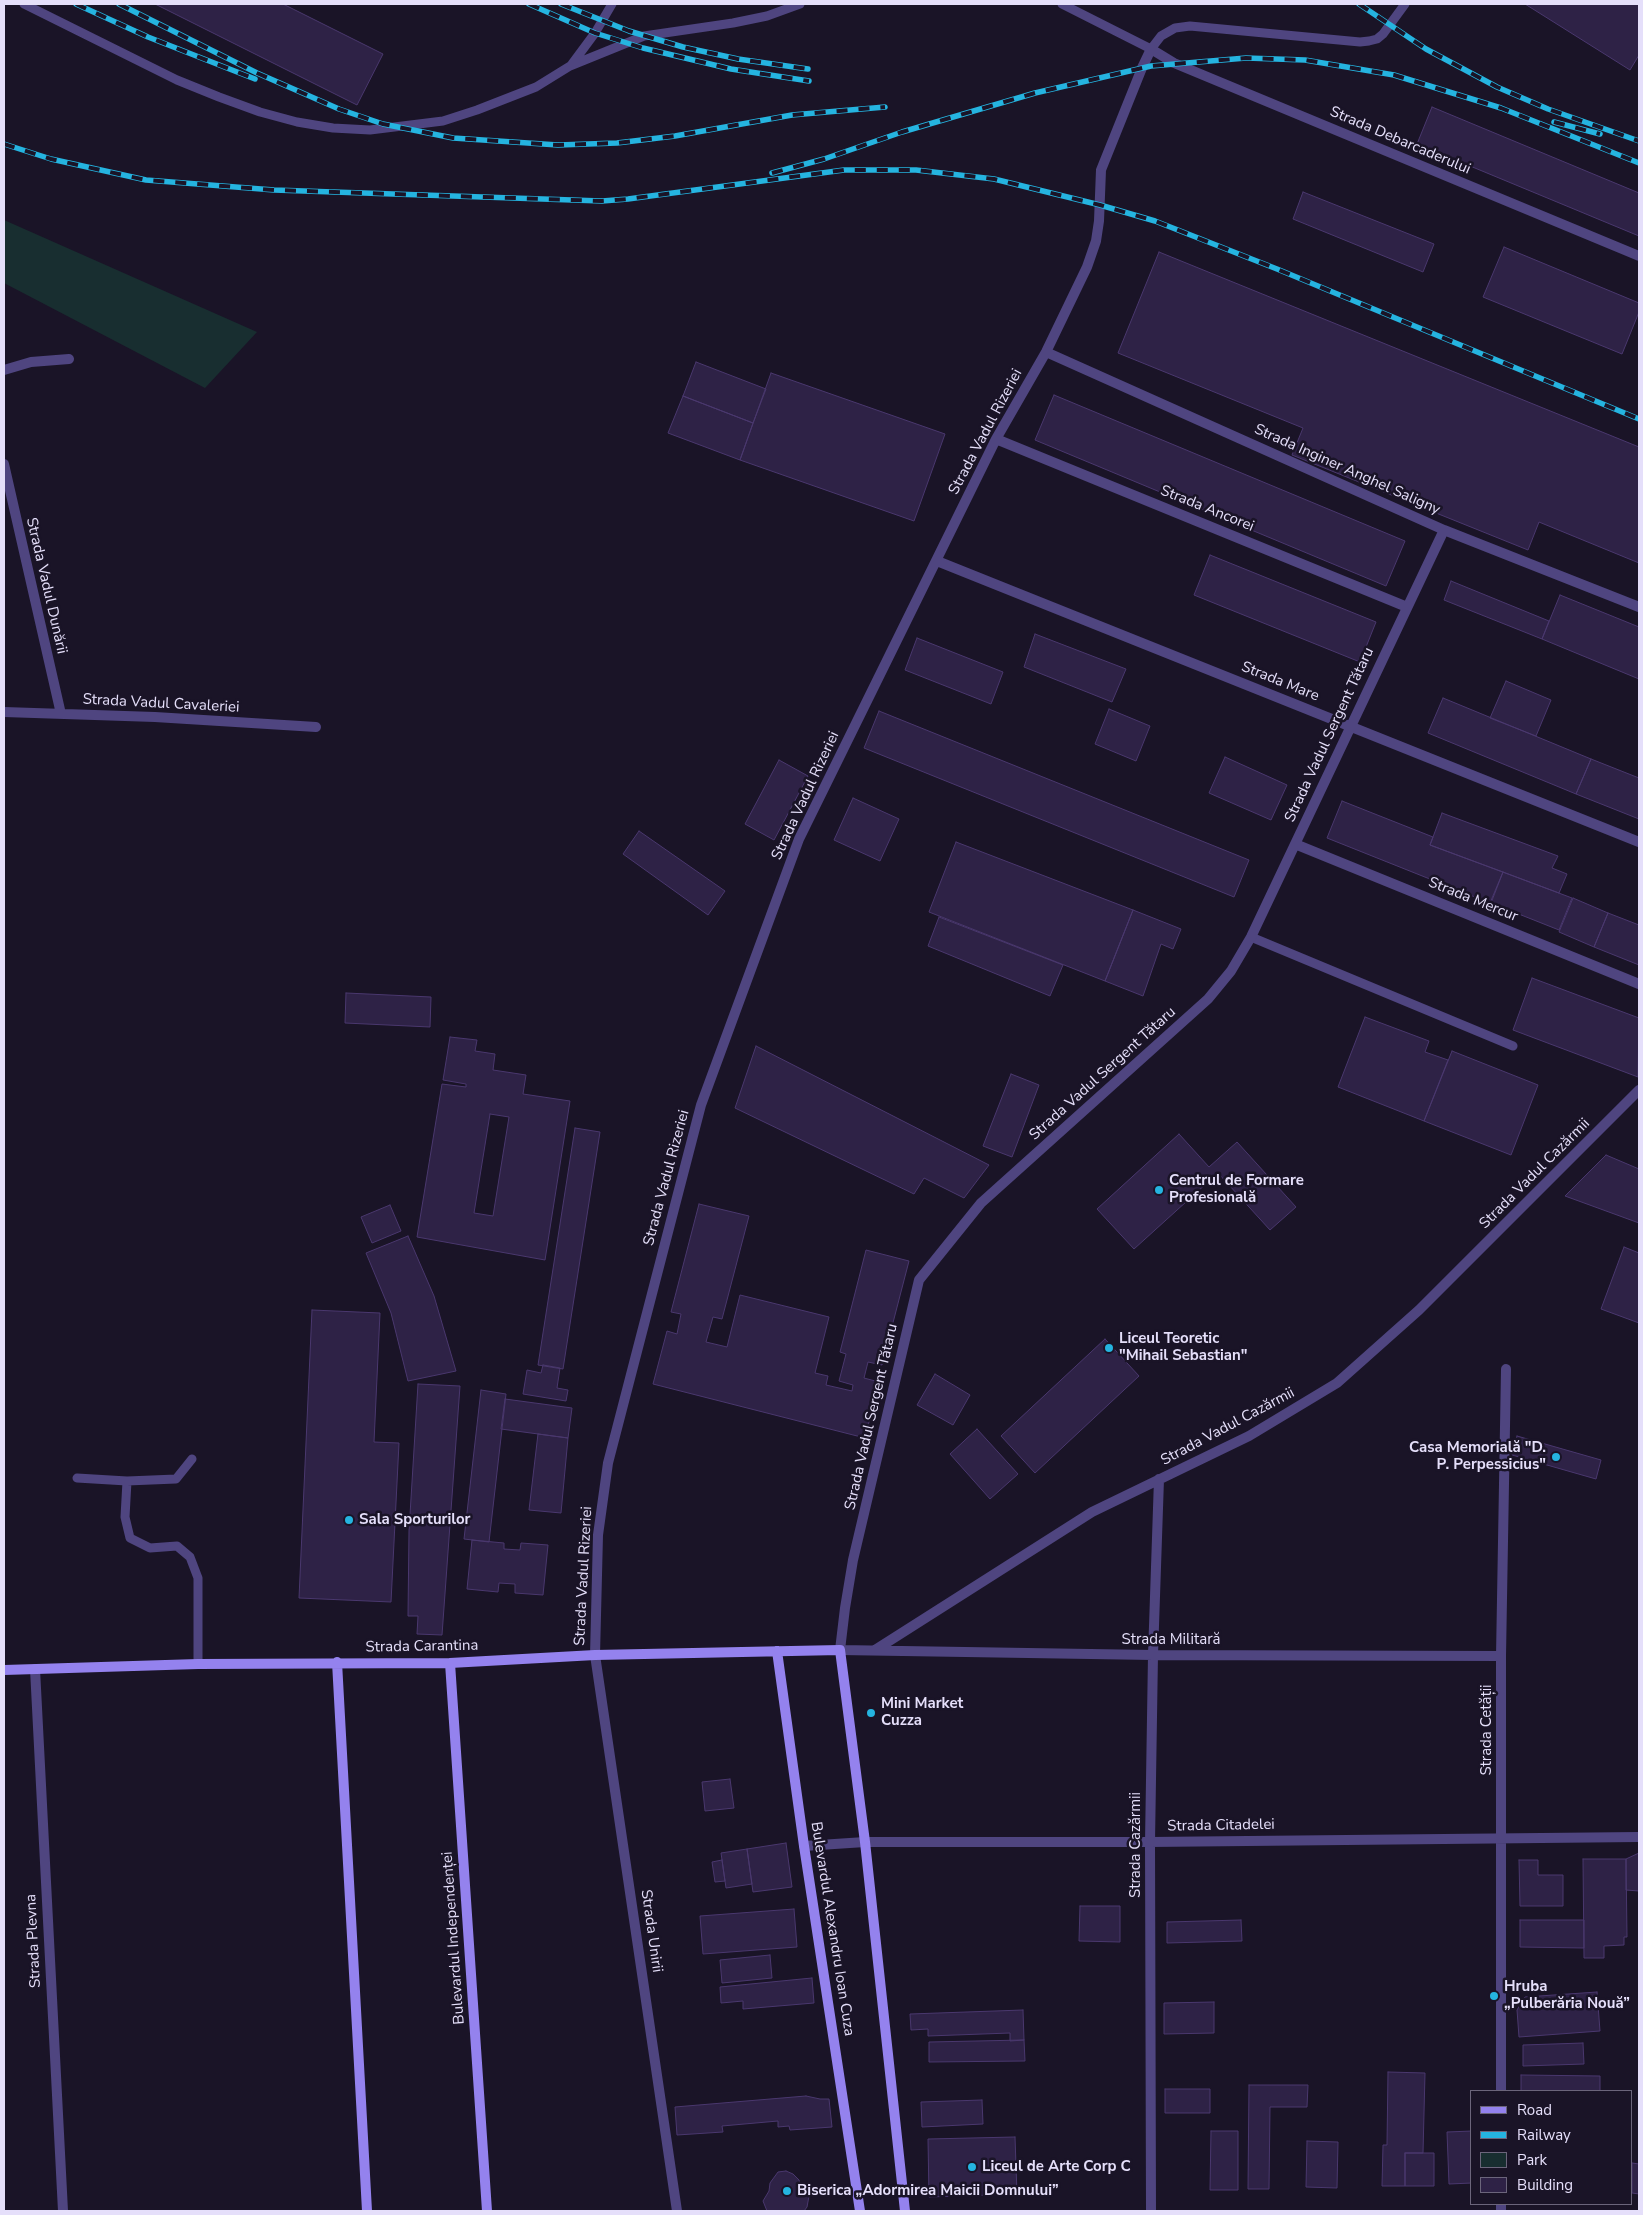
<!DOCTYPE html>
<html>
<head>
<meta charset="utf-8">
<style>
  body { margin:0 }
  #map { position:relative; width:1643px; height:2215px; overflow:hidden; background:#1a1427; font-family:"Nunito Sans",sans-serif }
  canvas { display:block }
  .frame { position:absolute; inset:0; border:5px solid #e5dffa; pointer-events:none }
  .legend { position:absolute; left:1470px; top:2090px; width:162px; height:115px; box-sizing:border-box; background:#1a1427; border:1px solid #6b657b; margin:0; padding:6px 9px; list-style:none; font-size:15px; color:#e5dffa }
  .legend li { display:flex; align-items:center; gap:10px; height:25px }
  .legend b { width:25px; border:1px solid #6b657b }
</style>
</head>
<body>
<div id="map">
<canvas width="1643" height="2215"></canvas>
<div class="frame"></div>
<ul class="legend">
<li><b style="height:6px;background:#9482ee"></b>Road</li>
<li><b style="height:6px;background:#25b4e0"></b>Railway</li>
<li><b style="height:14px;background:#182e30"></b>Park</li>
<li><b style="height:14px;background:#2e2246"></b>Building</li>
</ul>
</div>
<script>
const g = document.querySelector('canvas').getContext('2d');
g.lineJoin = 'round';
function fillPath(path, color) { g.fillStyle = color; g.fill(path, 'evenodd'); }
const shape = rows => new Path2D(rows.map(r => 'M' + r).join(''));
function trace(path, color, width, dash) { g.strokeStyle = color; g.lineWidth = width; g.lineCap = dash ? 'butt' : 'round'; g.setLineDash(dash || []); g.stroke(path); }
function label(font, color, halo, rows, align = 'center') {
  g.font = font + ' "Nunito Sans",sans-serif'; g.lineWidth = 5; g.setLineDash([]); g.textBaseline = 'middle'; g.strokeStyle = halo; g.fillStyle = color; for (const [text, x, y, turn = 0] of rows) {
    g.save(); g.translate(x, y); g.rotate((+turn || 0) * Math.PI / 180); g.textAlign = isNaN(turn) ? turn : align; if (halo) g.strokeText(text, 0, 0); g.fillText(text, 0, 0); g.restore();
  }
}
const green = shape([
  [4,220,257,332,205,388,4,283]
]);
const building = shape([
  [155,4,283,4,383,54,357,105,155,4],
  [1525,4,1639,4,1639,55,1630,70,1525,4],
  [1432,107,1639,193,1639,236,1417,144,1432,107],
  [1303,192,1434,244,1423,272,1293,219,1303,192],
  [1504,247,1639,303,1639,312,1622,354,1483,297,1504,247],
  [1159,252,1639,447,1639,563,1539,522,1528,550,1292,455,1303,428,1118,353,1159,252],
  [696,362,766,389,753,423,683,396,696,362],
  [771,373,945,434,914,521,740,460,771,373],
  [1054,395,1405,541,1386,586,1035,440,1054,395],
  [683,396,753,423,740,460,668,433,683,396],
  [1210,555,1376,622,1360,662,1194,595,1210,555],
  [1451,581,1549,621,1542,639,1444,600,1451,581],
  [1560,595,1639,627,1639,679,1542,639,1560,595],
  [1035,634,1126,669,1112,702,1024,667,1035,634],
  [917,638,1003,672,991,704,905,670,917,638],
  [1506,681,1551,700,1536,736,1490,718,1506,681],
  [1443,698,1591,759,1576,794,1428,733,1443,698],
  [1109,709,1150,726,1136,761,1095,744,1109,709],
  [879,711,1249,860,1234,897,864,748,879,711],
  [1225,757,1287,785,1271,820,1209,793,1225,757],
  [1591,759,1639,778,1639,819,1576,794,1591,759],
  [779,760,808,776,774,840,745,824,779,760],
  [853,798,899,819,880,861,834,840,853,798],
  [1342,801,1433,837,1430,845,1503,872,1490,903,1327,838,1342,801],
  [1442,813,1558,856,1552,868,1567,874,1559,893,1430,845,1442,813],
  [639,831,725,891,708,915,623,854,639,831],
  [956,842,1133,910,1105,981,929,912,956,842],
  [1503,872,1572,898,1559,930,1491,903,1503,872],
  [1573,898,1608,913,1594,947,1559,932,1573,898],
  [1133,910,1181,929,1173,949,1161,944,1143,996,1105,981,1133,910],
  [1608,913,1639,925,1639,965,1594,947,1608,913],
  [939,917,1063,965,1050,996,928,946,939,917],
  [1532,978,1639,1018,1638,1077,1513,1030,1532,978],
  [346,993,431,997,430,1027,345,1023,346,993],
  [1365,1017,1429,1041,1425,1052,1448,1060,1424,1121,1338,1087,1365,1017],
  [450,1037,477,1040,475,1051,495,1054,493,1070,526,1075,523,1094,570,1101,545,1260,417,1237,442,1084,466,1087,466,1084,443,1080,450,1037],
  [490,1114,509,1117,493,1216,474,1213,490,1114],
  [756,1046,989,1165,964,1198,924,1178,914,1194,735,1108,756,1046],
  [1452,1051,1538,1085,1511,1155,1424,1121,1452,1051],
  [1011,1074,1039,1085,1012,1157,983,1146,1011,1074],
  [575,1128,600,1132,563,1369,538,1365,575,1128],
  [1179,1134,1209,1167,1237,1142,1296,1207,1270,1230,1218,1173,1134,1249,1097,1209,1179,1134],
  [1606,1155,1639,1169,1639,1223,1565,1196,1606,1155],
  [699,1204,749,1216,722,1319,713,1317,706,1342,727,1347,740,1295,829,1317,815,1373,828,1376,826,1385,852,1391,853,1385,839,1381,846,1354,840,1352,866,1250,909,1261,882,1365,868,1362,864,1378,879,1382,865,1438,653,1384,667,1331,677,1334,681,1314,671,1312,699,1204],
  [390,1205,401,1231,372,1243,361,1217,390,1205],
  [408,1236,434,1296,456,1371,408,1381,391,1313,366,1253,408,1236],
  [1624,1247,1639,1253,1639,1323,1601,1309,1624,1247],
  [312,1310,380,1313,374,1442,399,1443,391,1602,299,1598,312,1310],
  [1105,1339,1139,1376,1035,1473,1001,1436,1105,1339],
  [543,1365,560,1368,557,1388,568,1390,566,1401,523,1394,527,1370,541,1373,543,1365],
  [935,1374,970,1395,953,1425,917,1405,935,1374],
  [418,1384,460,1386,442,1635,417,1634,418,1616,408,1616,409,1531,418,1384],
  [481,1390,506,1394,489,1542,464,1539,481,1390],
  [505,1399,572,1408,568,1438,501,1429,505,1399],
  [977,1429,1018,1474,990,1499,950,1454,977,1429],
  [538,1434,568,1438,561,1513,529,1510,538,1434],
  [1517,1436,1601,1460,1596,1479,1512,1455,1517,1436],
  [472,1540,504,1543,504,1549,520,1550,521,1543,548,1545,543,1595,515,1593,515,1584,499,1583,498,1592,467,1589,472,1540],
  [730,1779,734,1808,705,1811,702,1782,730,1779],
  [786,1843,792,1887,753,1892,747,1849,786,1843],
  [747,1849,752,1884,726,1888,721,1853,747,1849],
  [1639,1853,1639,1891,1626,1890,1626,1859,1639,1853],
  [1583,1859,1626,1859,1627,1937,1624,1937,1624,1945,1604,1946,1604,1958,1584,1958,1583,1859],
  [722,1860,725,1881,715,1882,712,1862,722,1860],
  [1519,1860,1538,1860,1538,1875,1563,1875,1563,1906,1520,1906,1519,1860],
  [1080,1906,1120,1906,1120,1942,1079,1941,1080,1906],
  [794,1909,797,1947,703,1954,700,1916,794,1909],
  [1241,1920,1242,1941,1167,1943,1167,1922,1241,1920],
  [1520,1920,1584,1920,1584,1948,1520,1947,1520,1920],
  [770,1955,772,1978,722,1983,720,1960,770,1955],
  [812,1978,814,2003,743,2009,743,2001,721,2003,720,1987,812,1978],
  [1597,1992,1600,2031,1519,2037,1517,2010,1525,1997,1597,1992],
  [1214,2002,1214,2033,1164,2034,1164,2003,1214,2002],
  [1023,2010,1024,2040,1010,2041,1010,2033,928,2036,928,2029,911,2030,910,2014,1023,2010],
  [1024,2040,1025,2061,929,2062,929,2042,1024,2040],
  [1583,2043,1584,2064,1523,2066,1523,2045,1583,2043],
  [1388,2072,1425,2073,1423,2153,1405,2153,1405,2186,1382,2186,1383,2145,1387,2145,1388,2072],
  [1521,2075,1600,2076,1600,2091,1521,2091,1521,2075],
  [1249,2085,1308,2085,1307,2107,1270,2107,1269,2189,1248,2189,1249,2085],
  [1165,2089,1210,2089,1210,2113,1165,2113,1165,2089],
  [806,2096,820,2099,829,2099,832,2127,790,2130,789,2126,778,2127,778,2121,722,2126,723,2132,677,2135,675,2107,806,2096],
  [982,2100,983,2124,922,2127,921,2102,982,2100],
  [1211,2131,1238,2131,1238,2190,1210,2190,1211,2131],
  [1472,2131,1472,2183,1449,2184,1447,2132,1472,2131],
  [1015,2137,1017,2194,929,2197,928,2139,1015,2137],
  [1307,2141,1338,2142,1337,2188,1306,2187,1307,2141],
  [1405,2153,1434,2153,1434,2186,1405,2186,1405,2153],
  [1632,2163,1639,2164,1639,2194,1632,2193,1632,2163],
  [786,2171,793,2174,799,2180,801,2188,809,2196,807,2207,804,2211,767,2211,763,2201,769,2191,770,2183,778,2172,786,2171]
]);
const service = shape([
  [24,4,177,80,219,97,260,112,297,122,333,128,370,130,443,121,477,110,536,87,570,66,644,36,733,23,767,16,800,4],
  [1062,4,1151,49,1161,36,1175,28,1190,26,1360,42,1369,41,1377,39,1383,34,1405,4],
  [572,64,595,33,612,4],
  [1251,937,1513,1046],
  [192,1459,176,1479,127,1481,125,1517,130,1538,150,1548,177,1546,190,1557,198,1578,198,1664],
  [77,1478,127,1481]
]);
const minor = shape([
  [1046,352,1444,530,1639,607],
  [4,370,31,362,69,359],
  [996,439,1407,607],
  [4,464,61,714],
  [1444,530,1251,937,1231,971,1208,999,981,1203,919,1280,853,1560,845,1608,840,1650,1153,1655,1501,1656],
  [937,561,1639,842],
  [4,712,155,717,316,727],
  [1295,844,1639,984],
  [875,1650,1092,1512,1249,1436,1337,1383,1419,1310,1639,1090],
  [35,1669,63,2211],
  [804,1846,865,1842,1150,1842,1639,1837],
  [1501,2091,1501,1656,1506,1369],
  [677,2211,595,1655,598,1535,608,1463,701,1105,799,839,996,439,1046,352,1087,267,1096,241,1099,221,1101,170,1142,68,1151,49,1174,63,1639,256],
  [1151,2211,1150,1842,1153,1655,1159,1479],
  [1501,2211,1501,2204]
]);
const secondary = shape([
  [777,1651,804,1846,860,2211],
  [337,1662,367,2211],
  [450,1663,487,2211],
  [4,1670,198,1664,450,1663,595,1655,840,1650,865,1842,905,2211]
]);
const rail = shape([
  [76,4,148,37,255,79],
  [119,4,257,73,339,109,383,124,453,138,558,145,617,143,675,136,792,115,885,107],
  [529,4,595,33,643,48,731,69,809,81],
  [561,4,629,31,683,47,738,59,808,69],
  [1359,4,1426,49,1497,87,1548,109,1639,141],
  [1554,122,1600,134],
  [4,144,51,159,146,180,274,190,602,201,628,199,844,170,916,170,994,179,1100,205,1155,221,1277,269,1639,419],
  [772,173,824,159,902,132,1035,93,1151,66,1246,58,1305,60,1394,75,1501,108,1639,163]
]);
const markers = [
  [1159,1190,5,"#25b4e0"],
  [1109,1348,5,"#25b4e0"],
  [1556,1457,5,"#25b4e0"],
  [349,1520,5,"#25b4e0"],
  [871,1713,5,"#25b4e0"],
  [1494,1996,5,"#25b4e0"],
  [972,2167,5,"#25b4e0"],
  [787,2191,5,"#25b4e0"]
];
const streetNames = [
  ["Strada Debarcaderului",1400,141,23],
  ["Strada Vadul Rizeriei",986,432,-62],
  ["Strada Inginer Anghel Saligny",1347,470,24],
  ["Strada Ancorei",1207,509,22],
  ["Strada Vadul Dunării",46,586,77],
  ["Strada Mare",1280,682,22],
  ["Strada Vadul Cavaleriei",161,704,3],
  ["Strada Vadul Sergent Tătaru",1330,735,-65],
  ["Strada Vadul Rizeriei",806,796,-65],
  ["Strada Mercur",1473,900,22],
  ["Strada Vadul Sergent Tătaru",1103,1074,-42],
  ["Strada Vadul Cazărmii",1535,1174,-45],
  ["Strada Vadul Rizeriei",667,1178,-75],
  ["Strada Vadul Sergent Tătaru",872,1417,-77],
  ["Strada Vadul Cazărmii",1228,1427,-28],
  ["Strada Vadul Rizeriei",584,1576,-87],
  ["Strada Militară",1171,1640],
  ["Strada Carantina",422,1647,-1],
  ["Strada Cetății",1487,1730,-90],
  ["Strada Citadelei",1221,1826,-1],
  ["Strada Cazărmii",1136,1845,-90],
  ["Bulevardul Alexandru Ioan Cuza",832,1929,81],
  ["Strada Unirii",651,1931,82],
  ["Bulevardul Independenței",454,1938,-94],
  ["Strada Plevna",34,1941,-93]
];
const poiNames = [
  ["Centrul de Formare",1169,1181],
  ["Profesională",1169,1198],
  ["Liceul Teoretic",1119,1339],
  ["\"Mihail Sebastian\"",1119,1356],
  ["Casa Memorială \"D.",1546,1448,"right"],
  ["P. Perpessicius\"",1546,1465,"right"],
  ["Sala Sporturilor",359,1520],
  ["Mini Market",881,1704],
  ["Cuzza",881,1721],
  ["Hruba",1504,1987],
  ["„Pulberăria Nouă”",1504,2004],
  ["Liceul de Arte Corp C",982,2167],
  ["Biserica „Adormirea Maicii Domnului”",797,2191]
];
fillPath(green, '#182e30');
fillPath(building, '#2e2246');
trace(building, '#4a386e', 1);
trace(service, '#4f4580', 9);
trace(minor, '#4f4580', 10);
trace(secondary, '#9482ee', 10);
trace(rail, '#25b4e0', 5.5);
trace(rail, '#1a1427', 4, [11]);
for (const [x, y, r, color] of markers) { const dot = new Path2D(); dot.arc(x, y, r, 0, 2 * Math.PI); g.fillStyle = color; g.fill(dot); trace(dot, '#1a1427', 2); }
label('15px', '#e5dffa', '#1a1427', streetNames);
label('bold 15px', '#e5dffa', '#1a1427', poiNames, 'left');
</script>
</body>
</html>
